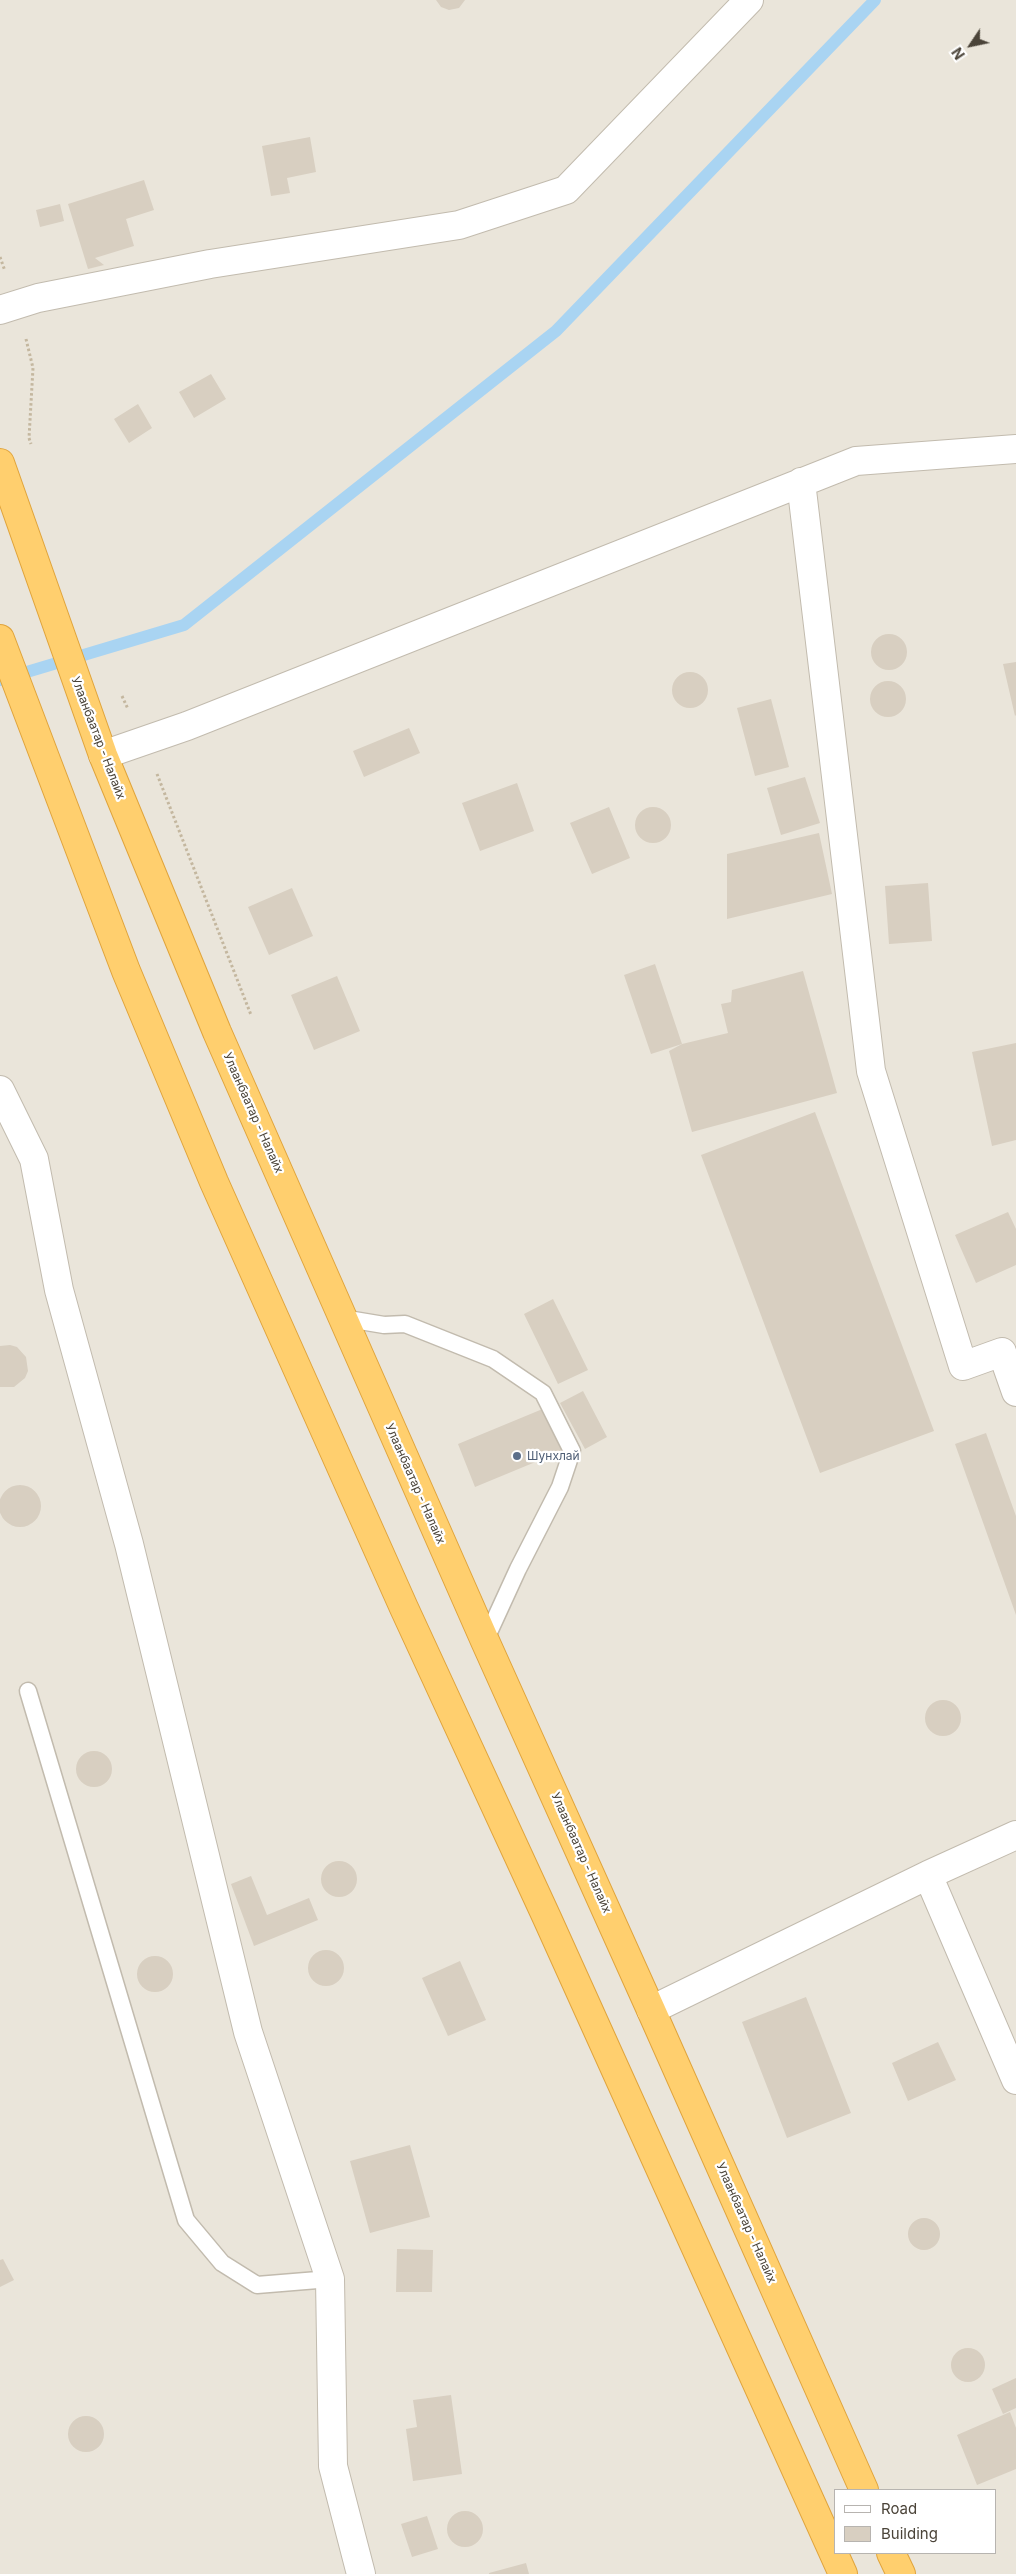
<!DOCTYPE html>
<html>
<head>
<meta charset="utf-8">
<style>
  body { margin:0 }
  #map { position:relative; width:1016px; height:2574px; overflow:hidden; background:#f6f3ec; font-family:Inter,sans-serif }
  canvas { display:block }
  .legend { position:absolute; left:834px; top:2489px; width:162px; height:65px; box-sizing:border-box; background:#fff; border:1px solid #b7b4b0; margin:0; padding:6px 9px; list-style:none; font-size:15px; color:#4b4439 }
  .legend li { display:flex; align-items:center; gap:10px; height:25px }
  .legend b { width:25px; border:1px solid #b7b4b0 }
  .north { position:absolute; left:946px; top:20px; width:50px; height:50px; -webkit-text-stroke:4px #fff; paint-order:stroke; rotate:236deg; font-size:14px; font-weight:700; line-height:20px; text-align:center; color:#4b4439 }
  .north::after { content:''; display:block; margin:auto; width:18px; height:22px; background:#4b4439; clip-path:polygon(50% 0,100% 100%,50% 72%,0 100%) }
</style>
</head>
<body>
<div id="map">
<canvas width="1016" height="2574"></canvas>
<ul class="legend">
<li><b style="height:6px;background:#fff"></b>Road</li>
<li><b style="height:14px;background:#d8cfc1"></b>Building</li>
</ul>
<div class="north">N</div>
</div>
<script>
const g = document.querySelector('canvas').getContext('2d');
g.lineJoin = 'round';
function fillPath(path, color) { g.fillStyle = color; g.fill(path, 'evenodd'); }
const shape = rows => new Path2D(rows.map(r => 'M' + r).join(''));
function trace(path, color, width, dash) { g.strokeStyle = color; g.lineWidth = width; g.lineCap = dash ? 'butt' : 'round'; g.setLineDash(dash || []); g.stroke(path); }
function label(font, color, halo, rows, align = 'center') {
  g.font = font + ' Inter,sans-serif'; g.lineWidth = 4.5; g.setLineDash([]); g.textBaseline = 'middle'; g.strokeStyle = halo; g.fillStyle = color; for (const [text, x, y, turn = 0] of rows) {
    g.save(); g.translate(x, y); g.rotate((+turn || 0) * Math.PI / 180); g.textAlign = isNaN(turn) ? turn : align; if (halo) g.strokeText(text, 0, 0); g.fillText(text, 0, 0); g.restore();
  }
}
const residential = shape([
  [0,0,1016,0,1016,2574,0,2574],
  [835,2490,995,2490,995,2553,835,2553]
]);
const stream = shape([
  [0,680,184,625,556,331,875,0]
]);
const building = shape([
  [436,0,465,0,459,8,449,10,441,7],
  [310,137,316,172,287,178,290,193,271,196,262,146],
  [144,180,154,210,126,219,134,246,95,258,104,265,88,269,68,204],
  [60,204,64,221,40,227,36,210],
  [211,374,226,399,194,418,179,392],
  [138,404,152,428,129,443,114,419],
  '871 652a18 18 0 1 1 36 0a18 18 0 1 1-36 0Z',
  [1016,662,1016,715,1015,716,1003,664],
  '672 690a18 18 0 1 1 36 0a18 18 0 1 1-36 0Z',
  '870 699a18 18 0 1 1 36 0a18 18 0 1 1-36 0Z',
  [771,699,789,767,755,776,737,708],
  [409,728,420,753,364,777,353,751],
  [805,777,820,823,781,835,767,788],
  [517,783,534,831,480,851,462,803],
  '635 825a18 18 0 1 1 36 0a18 18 0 1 1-36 0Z',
  [609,807,630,858,592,874,570,823],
  [819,833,832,894,727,919,727,854],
  [928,883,932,941,889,944,885,886],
  [292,888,313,936,269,955,248,907],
  [655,964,682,1044,728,1033,721,1004,731,1002,732,990,803,971,837,1093,692,1132,669,1051,682,1044,651,1054,624,975],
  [337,976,360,1031,314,1050,291,995],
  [1016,1043,1016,1140,992,1146,972,1052],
  [815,1112,934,1431,820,1473,701,1155],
  [1008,1212,1016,1229,1016,1265,976,1283,955,1235],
  [553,1299,588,1370,558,1384,524,1314],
  [10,1345,17,1347,26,1357,28,1371,25,1378,14,1387,0,1387,0,1346],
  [583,1391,607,1437,585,1449,560,1403],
  [545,1408,562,1451,475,1487,458,1444],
  [986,1433,1016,1516,1016,1615,955,1444],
  '-1 1506a21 21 0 1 1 42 0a21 21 0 1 1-42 0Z',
  '925 1718a18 18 0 1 1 36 0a18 18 0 1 1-36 0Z',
  '76 1769a18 18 0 1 1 36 0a18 18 0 1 1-36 0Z',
  '321 1879a18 18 0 1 1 36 0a18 18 0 1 1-36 0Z',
  [251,1876,267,1915,309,1898,318,1920,254,1946,231,1884],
  '308 1968a18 18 0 1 1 36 0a18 18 0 1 1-36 0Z',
  '137 1974a18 18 0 1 1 36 0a18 18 0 1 1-36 0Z',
  [460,1961,486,2020,448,2036,422,1978],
  [806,1997,851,2113,787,2138,742,2022],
  [938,2042,956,2080,908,2101,892,2063],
  [410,2145,430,2217,370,2233,350,2161],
  '908 2234a16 16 0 1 1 32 0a16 16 0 1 1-32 0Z',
  [397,2249,433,2250,432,2292,396,2292],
  [3,2259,14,2280,0,2287,0,2260],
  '951 2365a17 17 0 1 1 34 0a17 17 0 1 1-34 0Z',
  [1016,2378,1016,2408,1003,2414,992,2389],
  [451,2395,462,2474,413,2481,406,2429,417,2427,413,2400],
  [1010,2412,1016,2428,1016,2469,977,2485,957,2435],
  '68 2434a18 18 0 1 1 36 0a18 18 0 1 1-36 0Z',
  '447 2529a18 18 0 1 1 36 0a18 18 0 1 1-36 0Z',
  [427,2516,438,2549,412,2557,401,2524],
  [526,2563,529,2574,489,2574,489,2573]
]);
const path = shape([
  [0,257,5,271],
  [26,339,33,368,29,438,31,444],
  [122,696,128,709],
  [157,774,251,1015]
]);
const lane = shape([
  [342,1318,384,1325,405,1324,493,1359,543,1393,572,1451,560,1487,518,1569,485,1641],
  [28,1691,186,2220,222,2263,257,2285,330,2279]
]);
const street = shape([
  [0,310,38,298,210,264,459,225,566,190,749,0],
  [801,482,871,1071,963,1366,1002,1352,1016,1392],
  [103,755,187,726,856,461,1016,449],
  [0,1090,34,1159,59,1290,129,1544,248,2032,330,2279,333,2466,361,2574],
  [928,1875,1016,2080],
  [651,2010,928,1875,1016,1835]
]);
const highway = shape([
  [0,463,103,755,217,1032,485,1641,651,2010,864,2490],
  [0,639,126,971,214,1182,404,1608,547,1918,843,2574],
  [891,2553,901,2574]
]);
const markers = [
  [517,1456,5,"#5c6f8a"]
];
const streetNames = [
  ["Улаанбаатар - Налайх",98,738,69],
  ["Улаанбаатар - Налайх",253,1113,66],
  ["Улаанбаатар - Налайх",415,1484,66],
  ["Улаанбаатар - Налайх",581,1853,66],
  ["Улаанбаатар - Налайх",746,2223,66]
];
const serviceNames = [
  ["Шунхлай",527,1456]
];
fillPath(residential, '#eae5da');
trace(stream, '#a9d4f2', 12);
fillPath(building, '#d8cfc1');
trace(lane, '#c2bbae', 19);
trace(street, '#c2bbae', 30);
trace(highway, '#e0a43c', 30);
trace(path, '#c4b79f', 3, [2.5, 2.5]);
trace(lane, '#fff', 16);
trace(street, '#fff', 28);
trace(highway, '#ffcf6e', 28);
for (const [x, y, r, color] of markers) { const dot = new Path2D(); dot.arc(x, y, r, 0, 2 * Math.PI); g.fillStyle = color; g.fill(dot); trace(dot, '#fff', 2); }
label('12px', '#4b4439', '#fff', streetNames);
label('12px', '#4e5e75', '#fff', serviceNames, 'left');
</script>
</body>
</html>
